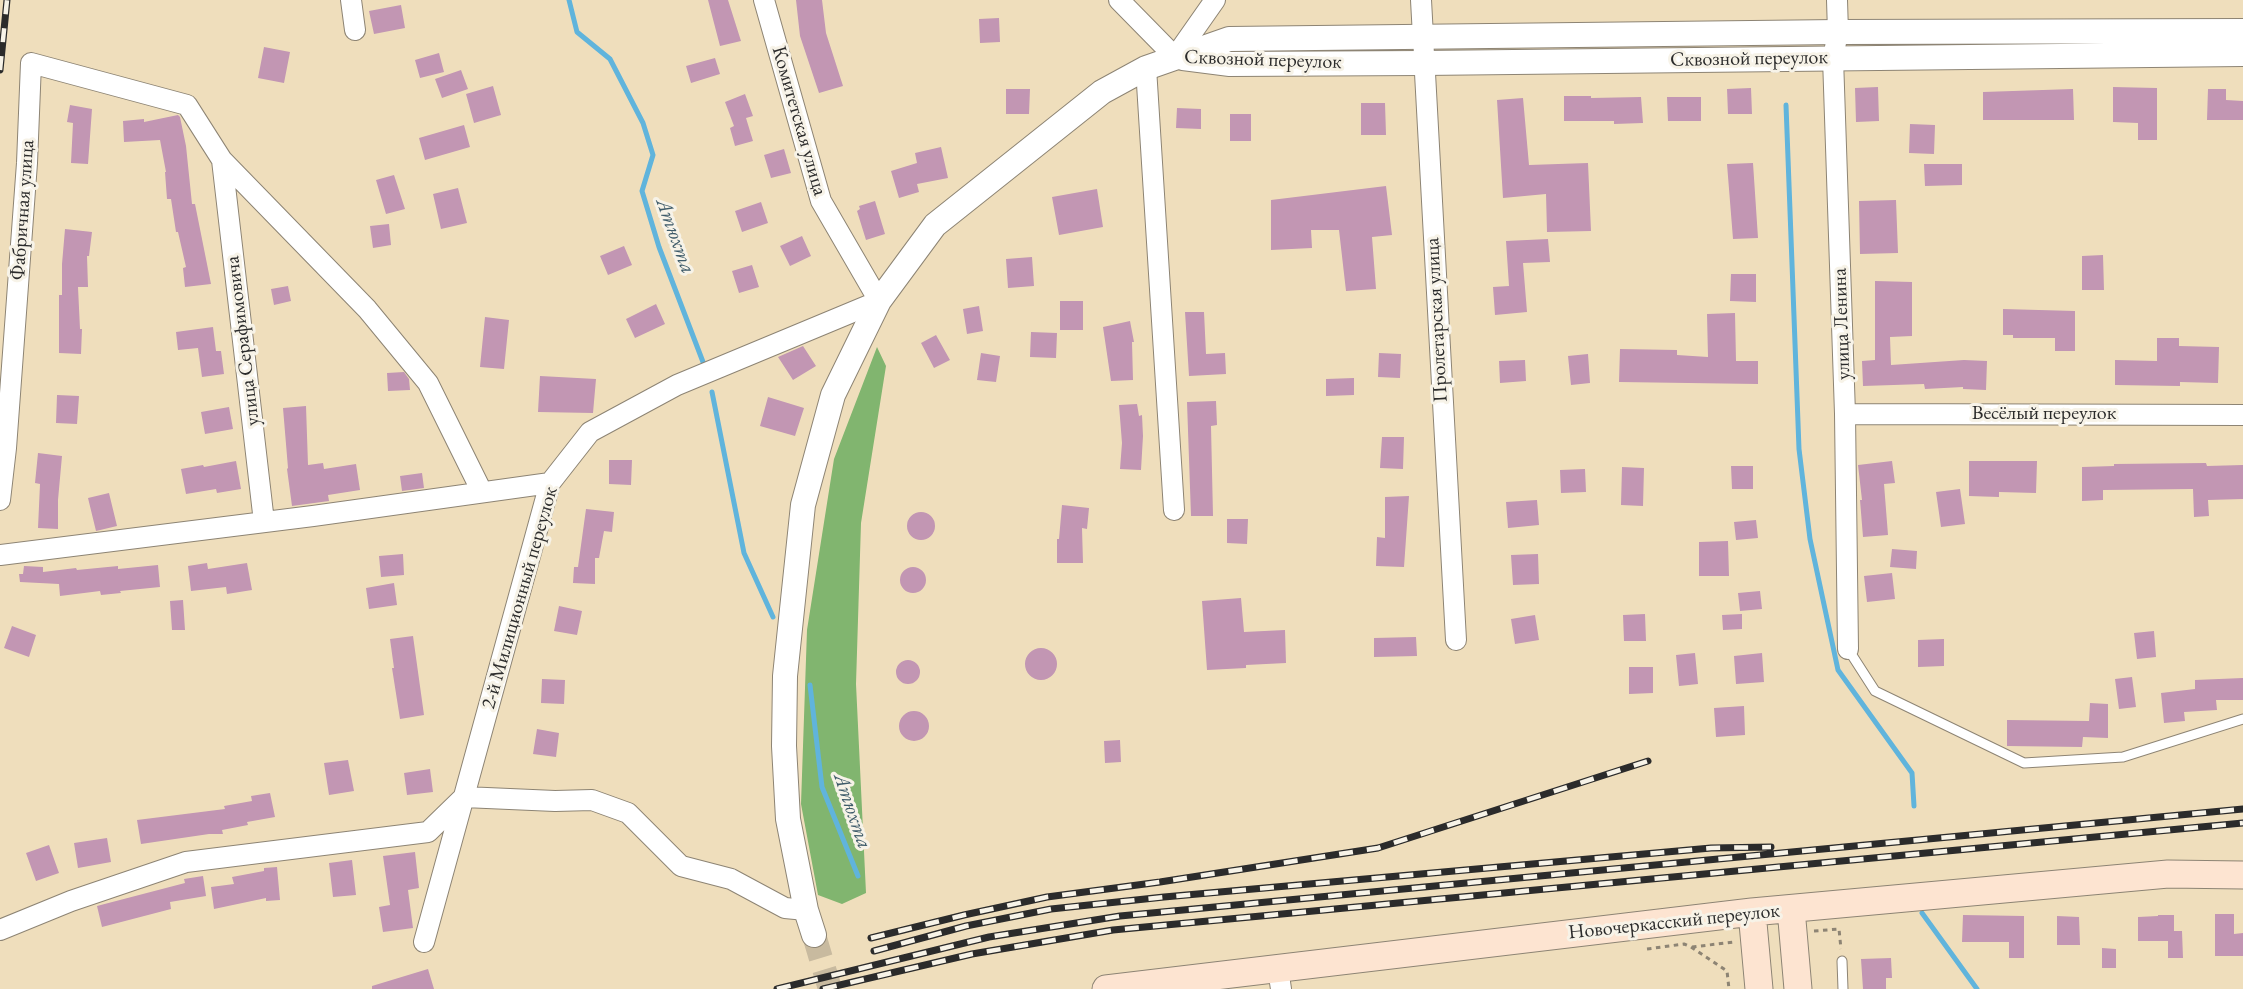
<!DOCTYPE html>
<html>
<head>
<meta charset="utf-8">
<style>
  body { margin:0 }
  canvas { display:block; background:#efdebc }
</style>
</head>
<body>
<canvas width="2243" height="989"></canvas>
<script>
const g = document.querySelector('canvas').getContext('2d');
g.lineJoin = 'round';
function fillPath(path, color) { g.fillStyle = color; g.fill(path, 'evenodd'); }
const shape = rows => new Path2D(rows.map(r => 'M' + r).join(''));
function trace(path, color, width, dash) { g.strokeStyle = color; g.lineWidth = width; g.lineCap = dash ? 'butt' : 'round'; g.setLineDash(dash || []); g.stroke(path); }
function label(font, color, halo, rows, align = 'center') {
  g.font = font + ' "EB Garamond",serif'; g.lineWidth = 6; g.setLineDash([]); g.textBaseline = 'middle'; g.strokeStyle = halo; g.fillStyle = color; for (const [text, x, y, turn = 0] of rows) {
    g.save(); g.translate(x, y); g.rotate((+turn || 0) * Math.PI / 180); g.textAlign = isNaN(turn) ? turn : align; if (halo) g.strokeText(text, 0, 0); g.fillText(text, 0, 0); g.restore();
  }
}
const forest = shape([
  [877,347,886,366,861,523,856,684,866,893,842,904,818,895,801,804,807,630,834,459]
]);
const stream = shape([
  [569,0,577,32,610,59,643,123,653,155,642,191,659,247,703,362],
  [1786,105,1799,449,1810,539,1838,670,1912,773,1914,806],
  [712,392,744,553,773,617],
  [810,685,822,787,858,876],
  [1922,913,1977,989]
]);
const building = shape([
  [708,0,728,0,741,41,720,46],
  [796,0,822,0,826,33,843,86,819,93,800,36],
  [401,5,405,28,374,34,369,11],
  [999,18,1000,42,980,43,979,19],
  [264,47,290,52,284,83,258,78],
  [439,53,444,72,420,78,415,60],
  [715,58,720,74,691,83,686,66],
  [461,70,468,89,442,98,435,79],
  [493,86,501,115,474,123,466,94],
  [1878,87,1879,121,1856,122,1855,88],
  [2113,87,2157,88,2157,140,2138,140,2138,123,2113,122],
  [1751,88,1752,114,1728,114,1727,89],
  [1006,89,1030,89,1029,114,1006,114],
  [2073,89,2074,120,1983,120,1983,92],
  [2208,89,2226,89,2226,100,2243,101,2243,120,2207,120],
  [745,94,753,116,746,118,753,141,735,146,730,128,734,126,725,102],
  [1564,96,1591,96,1591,98,1641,97,1643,123,1614,124,1614,121,1564,121],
  [1667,97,1701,97,1701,121,1668,121],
  [1523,98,1529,165,1588,163,1591,231,1547,232,1546,194,1503,198,1497,100],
  [1361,103,1385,103,1386,135,1361,135],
  [70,105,92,109,88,164,71,163,73,123,67,122],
  [1177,108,1201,109,1201,129,1176,128],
  [1230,114,1251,114,1251,141,1230,141],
  [178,115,180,117,186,146,192,204,195,204,211,284,185,287,183,268,186,267,178,232,176,232,171,199,167,199,165,172,166,172,160,140,124,142,123,121,144,119,144,122],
  [1910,124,1935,125,1934,154,1909,153],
  [464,125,470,147,425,160,419,138],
  [941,147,948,178,917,184,919,192,899,198,891,171,917,163,915,153],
  [784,149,791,173,771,178,764,155],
  [1753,163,1758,238,1733,239,1727,164],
  [1924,164,1962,164,1962,185,1925,186],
  [394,175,405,209,386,214,376,180],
  [1386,186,1392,235,1372,237,1376,289,1346,291,1339,230,1311,230,1312,248,1271,250,1271,200],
  [458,188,467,223,441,229,433,194],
  [1097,189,1103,227,1059,235,1052,197],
  [1896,200,1898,253,1860,254,1859,201],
  [875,201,885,234,866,240,857,211,860,209,859,206],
  [761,202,768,223,742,232,735,211],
  [389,224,391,245,373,248,370,226],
  [65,229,92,232,89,256,87,256,88,287,78,287,80,329,82,329,81,354,59,353,59,295,62,295,62,264],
  [802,236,811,256,790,266,780,246],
  [1548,239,1550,262,1523,263,1527,312,1495,315,1493,287,1509,286,1506,241],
  [624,246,632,265,608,275,600,256],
  [2103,255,2104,290,2082,290,2082,256],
  [1032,257,1034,286,1008,288,1006,259],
  [752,265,759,287,739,293,732,271],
  [1731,274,1756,274,1756,302,1730,301],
  [1875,281,1912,282,1912,336,1890,337,1891,365,1964,360,1987,361,1986,390,1963,389,1963,387,1925,389,1924,384,1863,386,1862,361,1875,360],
  [288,286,291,301,274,305,271,289],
  [1060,301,1083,301,1083,330,1060,330],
  [656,304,665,324,635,338,626,319],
  [979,306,983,331,967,334,963,309],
  [2003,309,2075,311,2075,351,2055,351,2055,338,2013,338,2013,335,2003,335],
  [1185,312,1204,312,1206,354,1225,353,1226,374,1189,376],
  [1735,313,1736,361,1758,361,1758,384,1619,382,1620,349,1677,350,1677,355,1708,357,1707,314],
  [485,317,509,320,504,369,480,367],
  [1130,321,1134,342,1132,342,1133,380,1111,381,1103,327],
  [213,327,216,351,221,351,224,374,202,377,198,348,178,350,176,332],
  [1031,332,1057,333,1056,358,1030,357],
  [936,335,950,360,934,368,921,343],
  [2157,338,2179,338,2179,346,2219,347,2218,383,2180,382,2180,386,2115,385,2115,360,2157,361],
  [803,346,816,366,793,380,778,357],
  [981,353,1000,356,996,382,977,380],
  [1379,353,1401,354,1400,378,1378,377],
  [1588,354,1590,383,1571,385,1568,356],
  [1525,360,1526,381,1500,383,1499,361],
  [404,372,409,379,410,390,388,391,387,373],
  [540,376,596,379,593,413,538,412],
  [1354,378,1354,395,1326,396,1326,379],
  [57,395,79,396,77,424,56,423],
  [768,397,804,408,795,436,760,426],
  [1216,401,1217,425,1211,426,1213,516,1191,516,1187,402],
  [1137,404,1139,416,1142,415,1143,436,1141,470,1120,469,1122,443,1119,405],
  [306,406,308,465,323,463,324,469,356,464,360,490,328,495,329,501,292,506,287,469,288,468,283,408],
  [229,407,233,429,205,434,201,412],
  [1382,437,1404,437,1403,469,1380,468],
  [38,453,62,456,58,500,58,529,38,528,40,484,35,483],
  [609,460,632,460,631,485,609,484],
  [236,461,241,489,217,493,216,489,186,494,181,469,203,465,204,467],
  [1892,461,1895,483,1884,484,1888,535,1863,537,1860,500,1862,500,1858,465],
  [1969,461,2037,461,2036,493,1999,492,1999,497,1969,496],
  [2206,463,2207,466,2243,465,2243,499,2208,500,2209,516,2194,517,2193,489,2103,490,2103,500,2082,501,2082,467,2114,466,2114,464],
  [1731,466,1753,466,1753,489,1732,489],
  [1622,467,1644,468,1643,506,1621,505],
  [1585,469,1586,492,1561,493,1560,470],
  [422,473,424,488,402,491,400,476],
  [1960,489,1965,524,1941,527,1936,492],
  [109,493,117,526,96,531,88,498],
  [1409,496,1404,567,1376,566,1377,537,1385,538,1385,497],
  [1537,500,1539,525,1508,528,1506,502],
  [1062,505,1089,508,1087,529,1082,528,1083,563,1057,563,1057,539,1059,539],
  [586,509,614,512,612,532,604,531,599,558,595,558,595,584,573,583,574,567,578,567],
  '907 526a14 14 0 1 1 28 0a14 14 0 1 1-28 0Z',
  [1227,519,1248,519,1247,544,1227,543],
  [1756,520,1758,538,1736,540,1734,522],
  [1728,541,1729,576,1699,576,1699,542],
  [1892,549,1917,551,1916,569,1890,567],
  [403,554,404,575,381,577,379,556],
  [1538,554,1539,584,1513,585,1511,555],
  [207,563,208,569,247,563,252,590,227,594,226,587,191,591,188,566],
  [158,565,160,587,120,591,121,593,101,595,100,591,60,596,59,584,20,582,19,574,23,574,24,566,43,567,43,572,76,568,77,570,118,566,118,569],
  '900 580a13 13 0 1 1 26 0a13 13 0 1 1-26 0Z',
  [1892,573,1895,599,1867,602,1864,576],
  [394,583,397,605,369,609,366,588],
  [1760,591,1762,609,1740,611,1738,593],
  [1241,598,1244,632,1285,630,1286,663,1246,665,1246,668,1207,670,1202,601],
  [183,600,185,630,172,630,170,601],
  [559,606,582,611,577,635,554,631],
  [1645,614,1646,641,1624,641,1623,615],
  [1742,614,1742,629,1723,630,1722,615],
  [1535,615,1539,640,1515,644,1511,619],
  [12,626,36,635,29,657,4,648],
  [2154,631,2156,657,2137,659,2134,633],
  [413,636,424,715,400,719,392,668,394,668,390,639],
  [1416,637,1417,656,1374,657,1374,638],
  [1944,639,1944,666,1918,667,1918,640],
  '1025 664a16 16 0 1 1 32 0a16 16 0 1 1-32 0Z',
  [1695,653,1698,684,1679,686,1676,655],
  [1762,653,1764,682,1736,684,1734,656],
  '896 672a12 12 0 1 1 24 0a12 12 0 1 1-24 0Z',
  [1629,667,1653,667,1653,693,1629,694],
  [2132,677,2136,707,2119,709,2115,679],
  [2243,678,2243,700,2216,700,2217,710,2184,712,2185,721,2164,723,2161,693,2195,689,2195,680],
  [542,679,565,680,564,704,541,703],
  [2090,703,2108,704,2108,738,2083,737,2082,747,2007,746,2007,720,2089,721],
  [1744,706,1745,735,1716,737,1714,708],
  '899 726a15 15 0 1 1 30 0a15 15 0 1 1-30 0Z',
  [537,729,559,733,556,757,533,754],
  [1120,740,1121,762,1105,763,1104,741],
  [348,760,354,791,329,795,324,763],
  [430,769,433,792,407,795,404,773],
  [270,793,275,817,247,822,248,825,222,830,223,834,209,834,141,844,137,820,225,809,224,806,252,801,251,796],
  [107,838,111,862,78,868,74,843],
  [49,845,59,873,36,881,26,853],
  [415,852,419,888,408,890,413,928,383,932,379,907,390,905,383,856],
  [352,860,356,895,333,897,329,863],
  [277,867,280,900,266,901,266,898,214,909,211,887,234,884,232,877,264,871,264,868],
  [203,876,206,896,170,902,171,909,102,927,97,906,185,883,184,879],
  [2215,914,2234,914,2234,934,2243,933,2243,956,2215,956],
  [1963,915,2024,916,2024,958,2009,958,2009,942,1962,942],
  [2158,915,2174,915,2174,931,2182,931,2183,958,2168,958,2168,941,2138,941,2138,917,2158,916],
  [2057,916,2079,917,2080,945,2057,945],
  [2102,948,2116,949,2116,968,2102,968],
  [1891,958,1892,978,1886,978,1886,989,1863,989,1861,959],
  [428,969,434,989,372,989,372,986]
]);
const tertiaryTunnel = shape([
  [814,935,830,989]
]);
const path = shape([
  [1814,931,1839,929,1841,949],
  [1692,947,1734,942],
  [1647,949,1684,944,1691,947,1727,971,1729,989]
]);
const service = shape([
  [1848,649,1875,691,2024,763,2123,757,2243,719],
  [1842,961,1843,989]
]);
const minor = shape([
  [351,0,355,30],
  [1119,0,1175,57,1215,0],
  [1421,0,1456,640],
  [1837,0,1838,32,1833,58,1845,414,1848,649],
  [1146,68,1174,510],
  [222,160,264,522],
  [1845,414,2243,415],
  [0,500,6,448,27,163,31,63,187,105,222,160,367,309,428,383,482,492],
  [0,555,313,516,550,483],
  [0,930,71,901,186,862,428,832,464,797,555,801,592,800,628,813,681,866,731,879,785,908,806,910],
  [424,942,550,483,590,432,677,385,879,301,821,201,764,0],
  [1278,969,1281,989]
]);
const tertiary = shape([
  [1183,58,1230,64,1423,63,2243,54],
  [814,935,806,910,788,819,784,746,785,676,803,505,833,395,879,301,935,225,1102,92,1146,68,1229,39,1838,32,2243,31]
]);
const secondary = shape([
  [1791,909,1798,989],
  [1752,912,1759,989],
  [1106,989,1752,912,2168,874,2243,875]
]);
const rail = shape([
  [0,70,7,0],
  [871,938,964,915,1047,897,1160,882,1378,848,1648,761],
  [874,951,966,926,1051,909,1164,897,1711,848,1771,847],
  [777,989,989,937,1120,916,2243,809],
  [823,989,972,954,1113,930,2243,823]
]);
const streetNames = [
  ["Сквозной переулок",1749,59,-1],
  ["Сквозной переулок",1263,60,2],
  ["Комитетская улица",799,121,74],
  ["Фабричная улица",23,210,-86],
  ["Пролетарская улица",1437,320,-93],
  ["улица Ленина",1842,324,-92],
  ["улица Серафимовича",243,341,-97],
  ["Весёлый переулок",2044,414],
  ["2-й Милиционный переулок",520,598,-74],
  ["Новочеркасский переулок",1674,922,-6]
];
const waterNames = [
  ["Атюхта",675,236,70],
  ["Атюхта",852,811,71]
];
fillPath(forest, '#81b56f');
trace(stream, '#60b4dc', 5);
fillPath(building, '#c296b3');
trace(tertiaryTunnel, '#c8ba9f', 24, [24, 12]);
trace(service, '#8d8474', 11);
trace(minor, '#8d8474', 22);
trace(tertiary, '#8d8474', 26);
trace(secondary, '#8d8474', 29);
trace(path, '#8d8474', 3, [4.5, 4.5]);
trace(service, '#fff', 9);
trace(minor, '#fff', 20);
trace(tertiary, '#fff', 24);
trace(secondary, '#fde4d1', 27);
trace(rail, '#2b2b2b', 7);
trace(rail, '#f7f3e8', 4.5, [14]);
label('20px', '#2b2b2b', '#f7f3e8', streetNames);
label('italic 21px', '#3e5b69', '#f7f3e8', waterNames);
</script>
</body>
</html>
